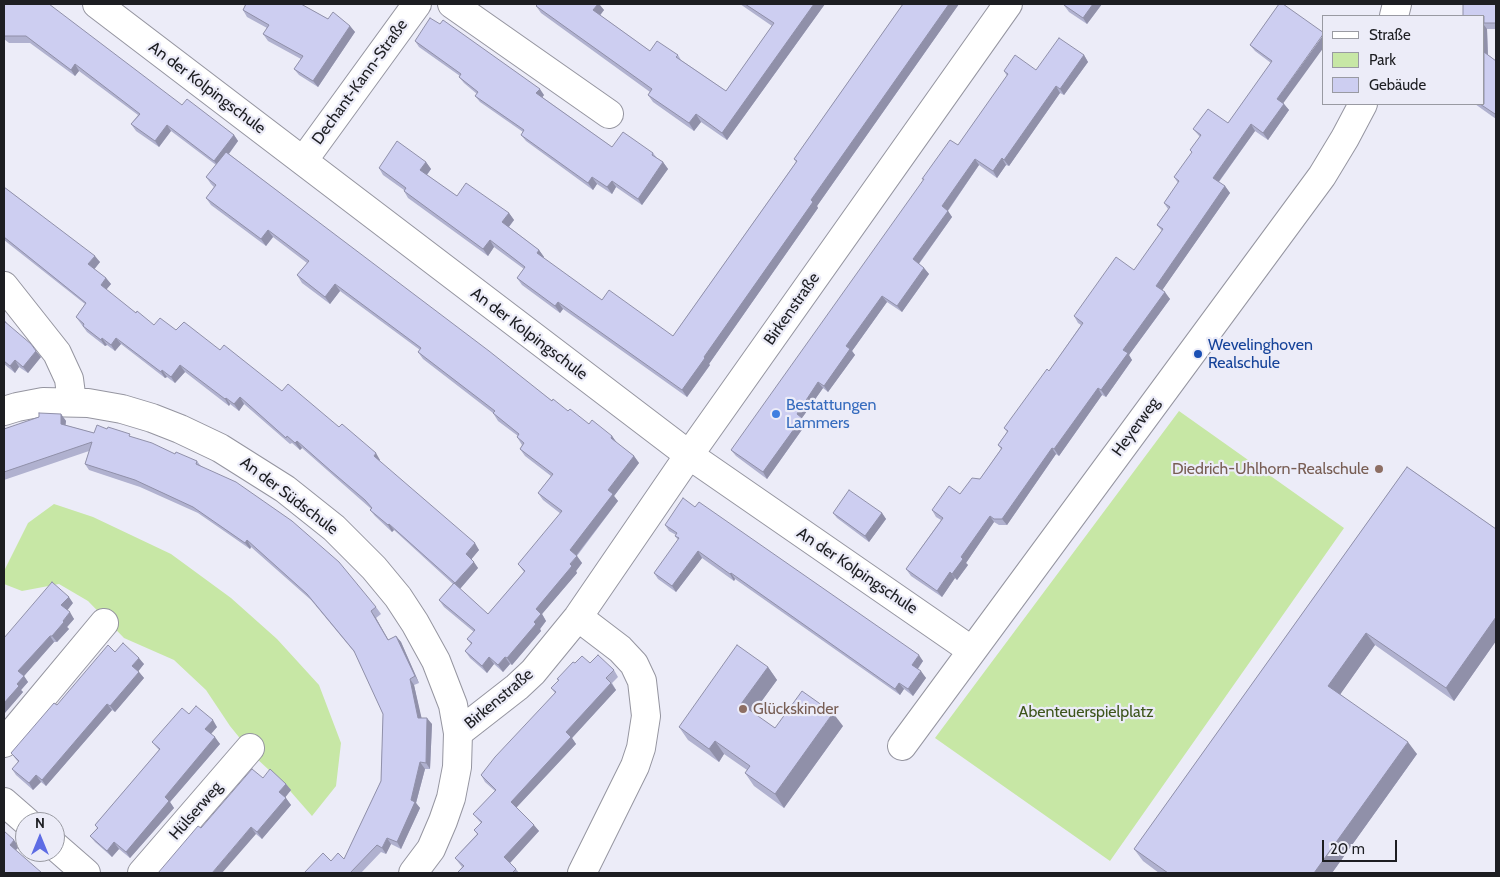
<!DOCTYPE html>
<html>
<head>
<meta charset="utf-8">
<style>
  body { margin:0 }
  #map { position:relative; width:1500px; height:877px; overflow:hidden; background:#ececf8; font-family:Cabin,sans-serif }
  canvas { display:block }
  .frame { position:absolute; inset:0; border:5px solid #1d1e22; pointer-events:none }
  .legend { position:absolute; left:1322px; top:15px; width:162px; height:90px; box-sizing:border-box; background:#ececf8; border:1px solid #999aa2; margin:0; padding:6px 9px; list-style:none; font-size:15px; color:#1d1e22 }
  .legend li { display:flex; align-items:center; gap:10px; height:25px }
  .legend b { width:25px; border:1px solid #999aa2 }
  .north { position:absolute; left:15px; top:812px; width:50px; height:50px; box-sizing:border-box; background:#ececf8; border:1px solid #999aa2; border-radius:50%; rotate:0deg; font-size:14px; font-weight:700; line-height:20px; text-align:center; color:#1d1e22 }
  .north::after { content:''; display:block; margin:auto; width:18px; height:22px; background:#5e6ce4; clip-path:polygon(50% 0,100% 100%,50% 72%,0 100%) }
  .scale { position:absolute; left:1322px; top:840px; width:75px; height:22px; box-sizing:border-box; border:2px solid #1d1e22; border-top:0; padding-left:6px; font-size:15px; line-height:18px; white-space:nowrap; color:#1d1e22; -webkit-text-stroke:4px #ececf8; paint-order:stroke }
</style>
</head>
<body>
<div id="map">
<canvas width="1500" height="877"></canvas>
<div class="frame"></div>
<ul class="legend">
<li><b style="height:6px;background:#fff"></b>Straße</li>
<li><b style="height:14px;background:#c7e7a5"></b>Park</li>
<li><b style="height:14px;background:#cdcef1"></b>Gebäude</li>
</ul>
<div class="north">N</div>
<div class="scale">20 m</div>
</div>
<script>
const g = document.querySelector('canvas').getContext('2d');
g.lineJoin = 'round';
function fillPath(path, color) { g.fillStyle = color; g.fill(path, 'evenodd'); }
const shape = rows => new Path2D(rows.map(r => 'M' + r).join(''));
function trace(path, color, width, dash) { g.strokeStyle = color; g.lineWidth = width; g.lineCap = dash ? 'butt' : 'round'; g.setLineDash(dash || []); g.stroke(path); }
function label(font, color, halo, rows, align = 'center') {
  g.font = font + ' Cabin,sans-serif'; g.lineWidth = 4.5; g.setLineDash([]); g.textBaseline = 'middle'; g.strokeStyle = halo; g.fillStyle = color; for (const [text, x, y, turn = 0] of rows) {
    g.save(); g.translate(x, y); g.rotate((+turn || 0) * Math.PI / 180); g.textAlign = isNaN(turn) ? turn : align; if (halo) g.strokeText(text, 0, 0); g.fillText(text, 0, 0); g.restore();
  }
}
const green = shape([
  [1179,411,1344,528,1110,861,935,738],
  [54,504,93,517,171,554,231,598,277,639,319,685,341,743,336,786,312,816,284,784,255,757,230,726,206,690,174,660,124,638,88,601,59,584,22,591,4,584,4,571,28,523]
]);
const street = shape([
  [97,4,689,455,971,650],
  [452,4,609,114],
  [1394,16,1397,4],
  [303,161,417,4],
  [4,286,57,353,69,379,72,402],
  [4,411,17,407,43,402,88,403,122,409,152,418,180,429,220,448,285,489,334,528,374,568,398,597,415,623,436,661,453,705,458,733,457,767,451,798,443,821,431,849,413,873],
  [578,617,620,649,634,664,642,681,646,716,641,748,635,766,582,873],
  [458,733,517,687,533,672,578,617,689,455,1008,4],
  [4,743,104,623],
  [902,746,1322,176,1345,138,1363,104],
  [4,802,27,822],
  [55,846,86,873],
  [142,873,250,748]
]);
const wall = shape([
  [4,4,234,135,238,141,229,154,552,401,589,424,612,436,617,443,634,456,639,463,614,496,618,501,577,556,582,563,576,571,577,573,542,614,546,621,540,629,541,631,512,665,510,664,503,672,494,664,487,673,470,658,465,651,471,644,467,639,474,632,444,607,439,600,453,584,394,530,392,532,375,516,370,510,371,509,369,507,302,448,300,450,292,443,290,444,244,404,239,411,230,404,229,406,185,372,175,383,167,377,165,378,121,344,115,351,107,345,105,346,87,332,76,317,85,304,4,240,4,187,100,262,94,269,106,278,111,284,106,290,136,313,154,325,176,330,220,350,282,391,339,427,380,460,379,461,479,550,471,559,478,568,460,589,488,614,524,572,518,564,561,514,543,500,538,493,551,476,525,456,520,449,522,445,517,437,518,436,498,421,493,413,423,359,418,352,420,350,340,291,330,304,302,283,297,275,307,263,273,237,266,246,211,205,206,198,214,187,211,184,206,177,216,165,171,131,159,147,136,131,131,124,138,115,79,71,75,76,30,43,9,43,4,39],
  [243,4,301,4,328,19,350,26,355,32,318,87,299,75,294,69,301,59,268,41,263,34,267,28,247,17,243,10,245,5],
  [538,4,599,4,604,10,600,15,650,51,678,55,681,60,726,91,772,26,740,4,825,4,727,140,701,122,694,131,653,102,648,95,650,92,541,13,536,6],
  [903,4,959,4,817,206,818,208,709,364,710,365,687,397,563,309,560,313,522,285,517,278,524,269,494,247,488,256,408,198,404,191,404,190,383,175,379,168,426,162,431,169,427,175,457,196,509,213,514,220,509,227,539,250,544,257,543,258,602,300,673,336,796,162,794,159],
  [1063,4,1102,4,1087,24,1069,12],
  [1279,4,1283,103,1289,110,1268,140,1255,131,1219,182,1225,186,1230,193,1162,290,1170,299,1129,355,1132,360,1106,397,1102,395,1059,456,1056,454,1007,525,999,525,994,522,966,563,968,565,957,580,955,578,942,597,911,576,906,569,941,520,936,517,932,510,960,494,980,479,1001,449,998,445,1007,432,1004,428,1049,371,1081,325,1078,323,1074,316,1134,270,1162,231,1157,225,1168,209,1164,203,1178,183,1174,177,1192,153,1190,150,1200,137,1193,129,1228,123,1271,63,1255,51,1250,45],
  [1496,4,1496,29,1487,29,1488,55,1496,61,1496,119,1475,104,1484,104,1484,16],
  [415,41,544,95,542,97,612,147,653,153,657,158,663,162,668,169,642,205,616,187,612,194,597,184,593,190,526,141,521,135,523,132,480,102,475,96,477,94,464,83,459,77,460,76,419,47],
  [1084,55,1088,62,1064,95,1060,93,1009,166,1006,165,997,178,979,165,948,211,952,217,919,264,924,268,929,274,902,312,887,302,852,351,855,355,828,392,823,388,802,418,806,424,767,479,736,456,731,450,958,145,1007,76,1004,71,1036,70],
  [4,319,9,326,41,357,28,373,19,367,15,373,4,364],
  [61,414,66,421,65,425,94,433,132,437,175,454,197,461,200,465,376,607,381,614,376,618,388,640,396,636,401,642,419,683,414,685,421,718,432,724,430,769,425,769,416,803,420,808,401,849,391,844,386,854,381,852,361,873,304,873,331,861,344,859,381,781,383,714,355,653,311,600,251,547,250,549,198,513,140,487,89,470,85,464,89,451,4,480,4,429],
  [1407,467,1496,529,1496,641,1454,701,1375,645,1340,694,1417,754,1332,873,1159,873,1143,861,1134,849],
  [695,507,923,661,918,669,926,678,913,696,904,689,900,695,735,579,734,581,702,558,676,592,658,579,654,573,678,540,675,536,676,535,669,531,665,525],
  [833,513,882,513,886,519,869,542,837,518],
  [73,603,67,610,74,619,67,627,69,629,57,642,54,642,24,676,28,682,21,690,23,692,4,714,4,638],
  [115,652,144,664,138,671,144,678,115,712,112,710,46,786,41,782,33,790,16,775,12,769,18,762,11,753,57,705],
  [575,663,590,663,614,670,618,677,612,683,616,690,572,738,576,744,516,808,539,831,510,863,516,869,519,873,457,873,462,867,455,858,477,834,474,830,481,823,473,814,495,791,485,782,481,775,555,693,551,688],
  [768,667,777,680,753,713,775,728,843,726,784,808,754,786,745,773,747,770,724,754,719,762,688,740,679,727],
  [189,714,217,727,211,734,220,744,170,802,174,808,130,858,119,849,112,857,95,842,90,836,97,828,95,825,159,750,152,742],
  [263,778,286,784,291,790,285,797,291,805,262,839,256,834,201,828]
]);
const shadedWall = shape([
  [598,4,599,4,604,10,598,18,593,10],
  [814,4,825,4,727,140,722,133],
  [949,4,959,4,817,206,818,208,709,364,710,365,687,397,682,390,704,357,811,200],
  [1093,4,1102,4,1087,24,1083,18],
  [1484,25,1487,29,1488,59,1484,53],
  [350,26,355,32,318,87,313,81],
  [1324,34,1324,47,1282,105,1277,99],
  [1084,55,1088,62,1064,95,1060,89],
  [75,64,79,71,75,76,71,70],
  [1056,86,1060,93,1009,166,1004,160],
  [540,89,544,95,541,99,536,93],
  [1284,104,1289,110,1268,140,1263,133],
  [696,114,701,122,694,131,689,123],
  [1251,124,1255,131,1217,184,1213,178],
  [167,125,171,131,159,147,155,141],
  [234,135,238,141,219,167,214,161],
  [1002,158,1006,165,997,178,993,171],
  [975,159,979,165,946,213,942,206],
  [426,162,431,169,425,177,420,170],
  [663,162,668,169,642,205,638,199],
  [592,177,597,184,593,190,588,183],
  [612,181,616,187,612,194,607,187],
  [1225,186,1230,193,1161,292,1156,286],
  [948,211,952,217,917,266,913,259],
  [509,213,514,220,507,229,502,222],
  [268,230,273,237,266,246,261,239],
  [490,240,494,247,488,256,483,249],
  [539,250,544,257,542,260,537,253],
  [95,256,100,262,93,271,88,264],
  [924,268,929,274,902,312,897,306],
  [106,278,111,284,105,291,101,285],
  [335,284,340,291,330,304,325,297],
  [1165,292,1170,299,1129,355,1132,360,1106,397,1101,390,1123,350],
  [882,296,887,302,852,351,855,355,828,392,824,386,846,346],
  [558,302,563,309,560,313,555,306],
  [102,338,107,345,105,346,101,340],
  [116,338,121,344,115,351,111,345],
  [36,351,41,357,28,373,23,367],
  [15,360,19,367,15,373,10,366],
  [180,365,185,372,175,383,171,377],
  [162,370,167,377,165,378,161,372],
  [818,382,823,388,802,418,806,424,767,479,763,472,797,414],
  [1098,388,1102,395,1059,456,1054,449],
  [240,397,244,404,239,411,234,404],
  [226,398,230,404,229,406,225,399],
  [61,414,66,421,65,430,61,424],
  [612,436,617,443,611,438],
  [297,441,302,448,300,450,295,443],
  [1052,448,1056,454,1007,525,1002,519],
  [376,453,380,460,378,462,374,456],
  [634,456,639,463,614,496,618,501,575,557,570,550,608,490],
  [882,513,886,519,869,542,865,536],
  [990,516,994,522,966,563,968,565,957,580,952,574,961,557],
  [389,524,394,530,392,532,388,525],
  [247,540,251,547,250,549,245,543],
  [475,543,479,550,470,561,466,554],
  [698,551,702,558,676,592,672,586],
  [577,556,582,563,576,571,577,573,542,614,546,621,540,629,541,631,512,665,507,658,534,622,536,609],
  [474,562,478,568,459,590,455,583],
  [950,572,955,578,942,597,937,591],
  [731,573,735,579,734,581,730,574],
  [69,597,73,603,66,612,61,605],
  [371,611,376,618,392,646,388,640],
  [70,612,74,619,67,627,69,629,57,642,52,636],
  [1496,617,1496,641,1454,701,1446,688],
  [1366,633,1375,645,1337,699,1328,686],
  [50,636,54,642,24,676,28,682,21,690,23,692,4,714,4,703,17,684,18,671],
  [396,636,401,642,419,683,415,676],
  [919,655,923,661,916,671,912,665],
  [489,657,494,664,487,673,482,666],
  [505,657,510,664,503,672,498,665],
  [139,658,144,664,137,673,132,666],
  [768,667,777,680,750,717,741,704],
  [921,671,926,678,913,696,908,689],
  [139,672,144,678,115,712,110,706],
  [410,679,414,685,423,724,418,718],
  [611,683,616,690,572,738,576,744,515,809,511,802,566,732],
  [899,683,904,689,900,695,895,689],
  [107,704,112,710,46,786,42,780],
  [833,713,843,726,784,808,775,794],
  [427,718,432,724,430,769,426,763],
  [213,720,217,727,210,735,205,729],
  [215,737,220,744,170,802,174,808,130,858,126,852,165,797],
  [715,741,724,754,719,762,709,749],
  [1408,742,1417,754,1332,873,1314,873],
  [420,762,425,769,416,803,420,808,401,849,397,842,411,800],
  [36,775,41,782,33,790,29,783],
  [286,784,291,790,284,799,279,792],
  [286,798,291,805,262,839,257,832],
  [534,825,539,831,509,864,504,857],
  [251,827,256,834,222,873,212,873],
  [387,838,391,844,386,854,382,848],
  [14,840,19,847,14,852,10,845],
  [114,842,119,849,112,857,107,851]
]);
const building = shape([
  [4,4,49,4,182,105,187,99,234,135,214,161,167,125,155,141,131,124,140,114,75,64,71,70,26,36,4,36,4,4],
  [246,4,301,4,328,19,333,12,350,26,313,81,294,69,303,56,263,34,269,25,243,10,246,4],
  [538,4,598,4,593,10,650,51,657,41,678,55,676,57,726,91,774,23,745,4,814,4,722,133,696,114,689,123,648,95,652,89,536,6,538,4],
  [903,4,949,4,811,200,813,202,704,357,705,358,682,390,558,302,555,306,517,278,525,267,490,240,483,249,404,191,406,188,379,168,397,141,426,162,420,170,457,196,466,183,509,213,502,222,539,250,537,253,602,300,609,290,673,336,797,161,794,159,903,4],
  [1065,4,1093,4,1083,18,1064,5,1065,4],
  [1279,4,1283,4,1324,33,1277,99,1284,104,1263,133,1251,124,1213,178,1225,186,1156,286,1165,292,1123,350,1128,353,1101,390,1098,388,1054,449,1052,448,1002,519,994,519,990,516,961,557,963,559,952,574,950,572,937,591,906,569,943,518,932,510,949,486,960,494,972,478,980,479,1002,448,998,445,1008,431,1004,428,1047,369,1049,371,1083,323,1074,316,1116,257,1134,270,1163,229,1157,225,1170,207,1164,203,1179,181,1174,177,1192,152,1190,150,1201,135,1193,129,1208,109,1228,123,1272,61,1250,45,1279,4],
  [1463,4,1496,4,1496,23,1484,23,1484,16,1463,16,1463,4],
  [430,18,440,24,443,20,540,89,536,93,612,147,623,132,653,153,652,155,663,162,638,199,612,181,607,187,592,177,588,183,521,135,524,130,475,96,478,92,459,77,461,74,415,41,430,18],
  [1059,38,1084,55,1060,89,1056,86,1004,160,1002,158,993,171,975,159,942,206,948,211,913,259,924,268,897,306,882,296,846,346,850,349,824,386,818,382,797,414,802,418,763,472,731,450,924,179,922,179,950,140,958,145,1008,74,1004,71,1015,55,1036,70,1059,38],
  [1484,52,1496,61,1496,113,1495,114,1480,104,1484,104,1484,52],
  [226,152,489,351,552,401,553,399,568,411,570,409,589,424,592,420,612,436,611,438,634,456,608,490,613,494,570,550,577,556,570,564,572,566,536,609,541,614,534,622,536,624,507,658,505,657,498,665,489,657,482,666,465,651,472,643,467,639,475,630,439,600,454,583,488,614,525,571,518,564,562,511,538,493,553,474,520,449,524,443,517,437,519,434,493,413,495,411,418,352,421,348,335,284,325,297,297,275,309,261,268,230,261,239,206,198,216,185,206,177,226,152],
  [4,187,95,256,88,264,106,278,101,285,136,313,137,311,154,325,160,318,176,330,184,322,220,350,224,345,282,391,288,384,339,427,342,424,376,453,374,456,475,543,466,554,474,562,455,583,389,524,388,525,370,510,372,508,365,500,331,471,297,441,295,443,287,436,286,438,240,397,234,404,226,398,225,399,180,365,171,377,162,370,161,372,116,338,111,345,102,338,101,340,83,326,84,324,76,317,86,303,4,237,4,187],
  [4,321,31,344,36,351,23,367,15,360,10,366,4,361,4,321],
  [39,413,61,414,61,424,94,433,97,425,107,429,108,427,130,434,129,436,152,443,175,454,176,452,197,461,196,464,236,482,292,521,339,562,376,607,371,611,388,640,396,636,415,676,410,679,418,718,427,718,426,763,420,762,411,800,415,802,397,842,387,838,382,848,377,845,350,873,304,873,323,853,331,861,338,853,344,859,381,781,383,714,354,651,307,594,247,540,245,543,193,507,135,480,85,464,92,442,4,472,4,429,39,417,39,413],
  [1407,467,1496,529,1496,617,1446,688,1366,633,1328,686,1408,742,1314,873,1168,873,1134,849,1407,467],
  [849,490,882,513,865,536,833,513,849,490],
  [683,498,695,507,699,502,919,655,912,665,921,671,908,689,899,683,895,689,731,573,730,574,698,551,672,586,654,573,679,538,675,536,677,533,665,525,683,498],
  [52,582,69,597,61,605,70,612,63,621,64,622,52,636,50,636,18,671,24,676,17,684,19,686,4,703,4,638,52,582],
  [123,643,139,658,132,666,139,672,110,706,107,704,42,780,36,775,29,783,12,769,19,761,11,753,54,703,57,705,108,645,115,652,123,643],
  [737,645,768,667,741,704,775,728,802,691,833,713,775,794,745,773,750,766,715,741,709,749,679,727,737,645],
  [598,655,614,670,606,678,611,683,566,732,571,737,511,802,534,825,504,857,516,869,512,873,457,873,464,866,455,858,478,834,474,830,482,822,473,814,496,790,481,775,495,757,556,692,551,688,559,680,557,679,573,662,575,663,582,656,590,663,598,655],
  [196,706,213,720,205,729,215,737,165,797,169,801,126,852,114,842,107,851,90,836,98,828,95,825,160,749,152,742,182,708,189,714,196,706],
  [252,769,263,778,270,769,286,784,279,792,286,798,257,832,251,827,212,873,158,873,198,826,201,828,252,769],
  [4,831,14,840,10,845,42,873,4,873,4,831]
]);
const markers = [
  [1198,354,5,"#1a4fb4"],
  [776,414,5,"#3f7fe0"],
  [1379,469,5,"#8d6e63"],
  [743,709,5,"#8d6e63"]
];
const streetNames = [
  ["Dechant-Kann-Straße",360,82,-54],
  ["An der Kolpingschule",207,88,37],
  ["Birkenstraße",792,309,-55],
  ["An der Kolpingschule",529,334,37],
  ["Heyerweg",1136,427,-54],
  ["An der Südschule",289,496,37],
  ["An der Kolpingschule",857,571,34],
  ["Birkenstraße",499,699,-40],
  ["Hülserweg",196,811,-49]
];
const transitNames = [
  ["Wevelinghoven",1208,345],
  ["Realschule",1208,363]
];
const shopNames = [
  ["Bestattungen",786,405],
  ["Lammers",786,423]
];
const educationNames = [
  ["Diedrich-Uhlhorn-Realschule",1369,469],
  ["Glückskinder",753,709,"left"]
];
const parkNames = [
  ["Abenteuerspielplatz",1086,712]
];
fillPath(green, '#c7e7a5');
trace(street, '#9595a0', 30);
trace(street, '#fff', 28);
fillPath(wall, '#b0b1cf');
fillPath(shadedWall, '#9090a9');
fillPath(building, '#cdcef1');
trace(building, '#9090a9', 1);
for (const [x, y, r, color] of markers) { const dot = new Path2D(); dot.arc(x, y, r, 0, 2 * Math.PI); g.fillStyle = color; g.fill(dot); trace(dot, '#ececf8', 2); }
label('16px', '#1d1e22', '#ececf8', streetNames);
label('16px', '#164399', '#ececf8', transitNames, 'left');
label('16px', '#366cbe', '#ececf8', shopNames, 'left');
label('16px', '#785e54', '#ececf8', educationNames, 'right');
label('16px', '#3e561c', '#ececf8', parkNames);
</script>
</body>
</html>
